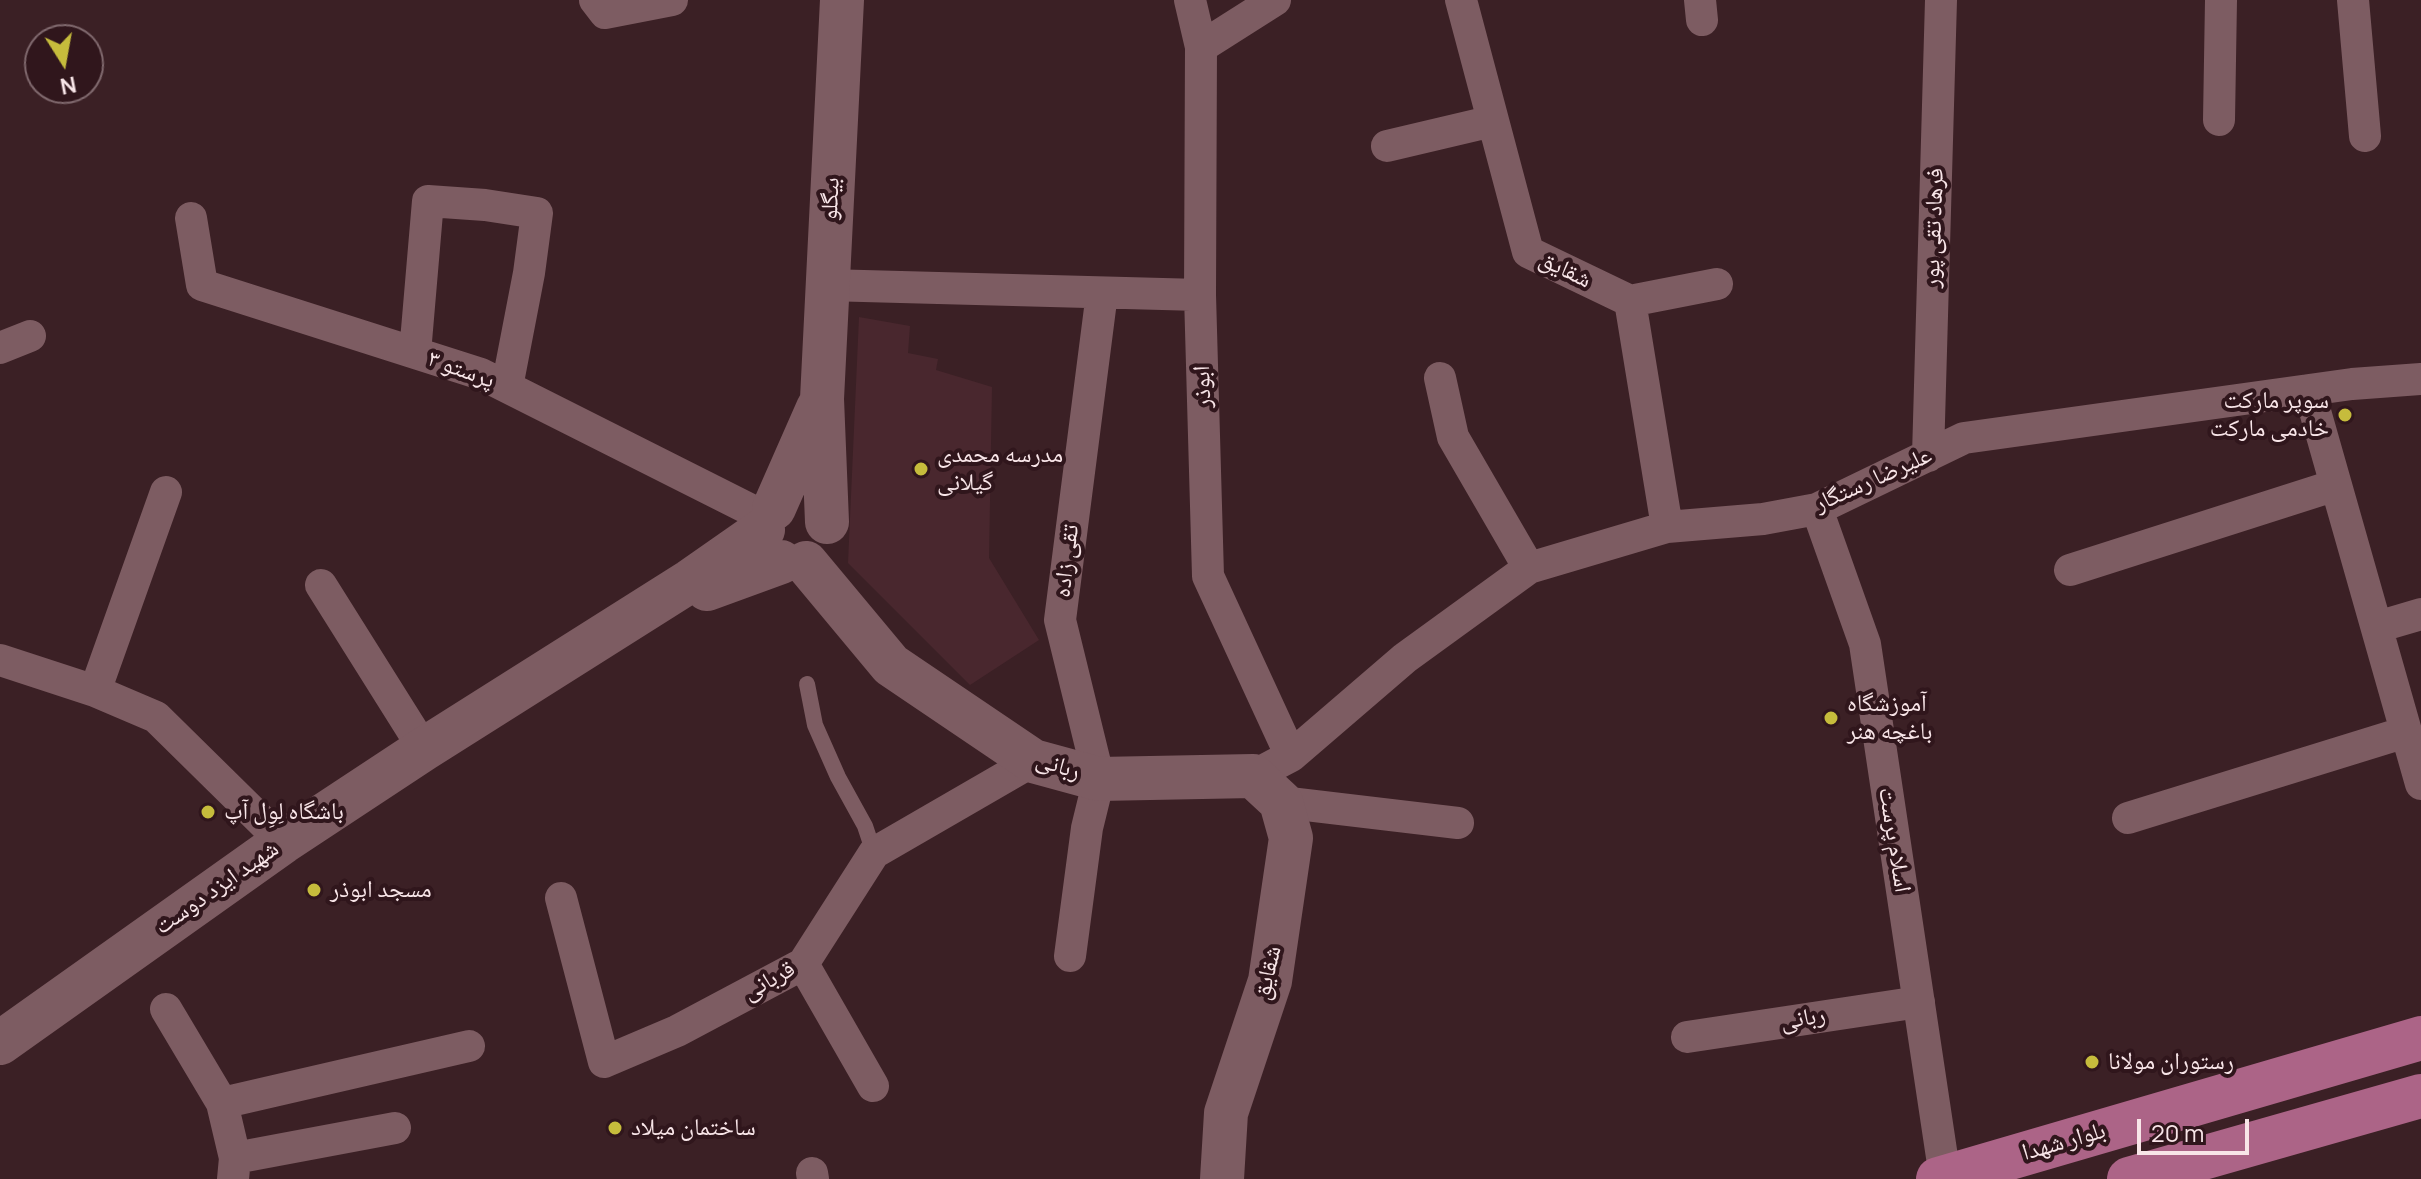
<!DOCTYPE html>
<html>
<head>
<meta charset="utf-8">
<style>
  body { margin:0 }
  #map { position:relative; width:2421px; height:1179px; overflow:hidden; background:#3b2025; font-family:Manrope,sans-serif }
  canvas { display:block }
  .north { position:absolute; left:24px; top:24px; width:80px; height:80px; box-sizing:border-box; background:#30161c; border:2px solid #80696e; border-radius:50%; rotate:169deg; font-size:22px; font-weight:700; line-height:32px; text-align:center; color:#f8e5e8 }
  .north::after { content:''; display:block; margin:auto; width:28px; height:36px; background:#c6bc3c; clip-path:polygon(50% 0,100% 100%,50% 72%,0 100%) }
  .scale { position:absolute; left:2137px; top:1119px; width:112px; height:36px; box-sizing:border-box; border:4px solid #f8e5e8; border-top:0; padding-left:10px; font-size:24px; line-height:28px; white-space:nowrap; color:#f8e5e8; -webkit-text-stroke:6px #30161c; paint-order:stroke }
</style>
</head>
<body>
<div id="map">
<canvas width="2421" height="1179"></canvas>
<div class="north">N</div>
<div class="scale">20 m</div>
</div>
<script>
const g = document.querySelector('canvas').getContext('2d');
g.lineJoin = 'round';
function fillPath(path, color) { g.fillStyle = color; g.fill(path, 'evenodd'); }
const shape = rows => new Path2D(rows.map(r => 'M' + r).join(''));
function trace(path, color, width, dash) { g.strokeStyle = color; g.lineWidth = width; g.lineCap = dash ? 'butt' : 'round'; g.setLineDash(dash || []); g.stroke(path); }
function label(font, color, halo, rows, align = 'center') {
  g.font = font + ' Manrope,"Noto Naskh Arabic",sans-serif'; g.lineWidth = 8; g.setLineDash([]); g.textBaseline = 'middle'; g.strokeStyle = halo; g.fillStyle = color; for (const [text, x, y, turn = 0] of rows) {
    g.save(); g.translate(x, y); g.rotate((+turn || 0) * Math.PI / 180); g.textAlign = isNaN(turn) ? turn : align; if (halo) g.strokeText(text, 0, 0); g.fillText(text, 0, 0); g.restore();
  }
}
const built = shape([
  [859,317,910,326,908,353,938,359,936,370,992,387,989,558,1039,640,970,685,848,563]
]);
const service = shape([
  [807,684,815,725,838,777,865,826,874,853]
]);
const minor = shape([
  [595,0,605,13,672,0],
  [1190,0,1201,47,1200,295,1208,576,1291,756],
  [1461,0,1528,252,1630,301,1667,527],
  [1700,0,1702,20],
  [2353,0,2365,136],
  [1201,47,1275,0],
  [2219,120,2221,0],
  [1387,146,1493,121],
  [191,218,202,285,481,374,767,518],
  [826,285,1200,295],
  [1630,301,1717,284],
  [0,348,30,336],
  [415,353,428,201,485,205,537,213,529,273,507,387],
  [1440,378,1453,437,1529,568],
  [2309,390,2421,784],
  [1928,456,1941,0],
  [1817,509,1865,644,1945,1177],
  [2070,570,2336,485],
  [321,585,424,749],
  [2377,627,2421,614],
  [0,660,95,691,156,717,283,842],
  [95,691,166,492],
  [1253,776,1291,756,1405,658,1529,568,1667,527,1763,519,1817,509,1964,438,2352,384,2421,379],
  [1281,802,1458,823],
  [2128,818,2406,732],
  [561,898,604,1062,677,1031,803,964,874,853,1033,761],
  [1070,956,1087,828,1099,779,1060,620,1102,293],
  [803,964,873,1086],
  [166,1009,222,1103,235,1158,233,1179],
  [1687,1037,1919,1002],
  [222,1103,469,1046],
  [235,1158,395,1128],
  [812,1173,813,1179]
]);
const secondary = shape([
  [774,508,818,408],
  [827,522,822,399,842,0],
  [806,563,891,665,1033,761,1099,779,1253,776,1281,802,1291,838,1270,981,1226,1113,1222,1179],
  [707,589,781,562],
  [0,1043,283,842,424,749,690,581,763,530]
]);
const primary = shape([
  [1938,1179,2421,1038],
  [2129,1179,2421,1096]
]);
const markers = [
  [2345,415,8,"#c6bc3c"],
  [921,469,8,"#c6bc3c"],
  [1831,718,8,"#c6bc3c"],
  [208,812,8,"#c6bc3c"],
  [314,890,8,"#c6bc3c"],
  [2092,1062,8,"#c6bc3c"],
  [615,1128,8,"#c6bc3c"]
];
const streetNames = [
  ["بیگلو",831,199,-87],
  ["فرهاد تقی پور",1934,228,-88],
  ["شقایق",1565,270,26],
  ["پرستو ۳",461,370,20],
  ["ابوذر",1203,387,-92],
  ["علیرضا رستگار",1873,480,-24],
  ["تقی زاده",1067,561,-83],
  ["ربانی",1058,766,18],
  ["اسلام پرست",1894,840,81],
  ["شهید ایزد دوست",217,888,-35],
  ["شقایق",1268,973,-77],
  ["قربانی",769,981,-29],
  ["ربانی",1803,1019,-9],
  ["بلوار شهدا",2064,1142,-16]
];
const poiNames = [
  ["سوپر مارکت",2329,401,"right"],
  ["خادمی مارکت",2329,429,"right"],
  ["مدرسه محمدی",937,455],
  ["گیلانی",937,483],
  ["آموزشگاه",1847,704],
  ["باغچه هنر",1847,732],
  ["باشگاه لِوِل آپ",224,812],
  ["مسجد ابوذر",330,890],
  ["رستوران مولانا",2108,1062],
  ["ساختمان میلاد",631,1128]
];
fillPath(built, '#49272e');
trace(service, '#7d5c62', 16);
trace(minor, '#7d5c62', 32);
trace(secondary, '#7d5c62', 44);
trace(primary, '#ac6487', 44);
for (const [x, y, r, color] of markers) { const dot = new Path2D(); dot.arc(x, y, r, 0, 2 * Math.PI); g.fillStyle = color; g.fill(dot); trace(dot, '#30161c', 3); }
label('24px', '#f8e5e8', '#30161c', streetNames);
label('24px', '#f8e5e8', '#30161c', poiNames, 'left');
</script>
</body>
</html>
